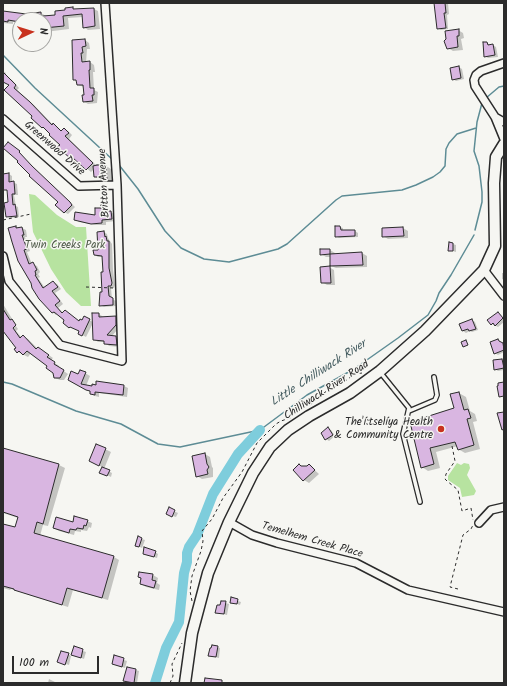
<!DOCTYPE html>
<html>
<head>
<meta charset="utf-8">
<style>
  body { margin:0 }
  #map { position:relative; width:507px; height:686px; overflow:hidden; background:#f6f6f2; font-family:Kalam,sans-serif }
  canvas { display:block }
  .frame { position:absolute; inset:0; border:4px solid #2b2b2b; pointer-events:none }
  .north { position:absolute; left:12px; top:12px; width:40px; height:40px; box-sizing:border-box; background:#f6f6f2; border:1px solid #a5a5a2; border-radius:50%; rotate:86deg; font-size:11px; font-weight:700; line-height:16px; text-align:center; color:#2b2b2b }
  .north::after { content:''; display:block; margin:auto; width:14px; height:18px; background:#c8321e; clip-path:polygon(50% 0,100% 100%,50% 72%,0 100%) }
  .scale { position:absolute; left:12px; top:656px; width:87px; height:18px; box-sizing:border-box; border:2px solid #2b2b2b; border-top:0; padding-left:5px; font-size:12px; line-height:14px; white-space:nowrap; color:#2b2b2b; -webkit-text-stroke:3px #f6f6f2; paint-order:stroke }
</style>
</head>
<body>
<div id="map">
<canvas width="507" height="686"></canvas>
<div class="frame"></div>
<div class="north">N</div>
<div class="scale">100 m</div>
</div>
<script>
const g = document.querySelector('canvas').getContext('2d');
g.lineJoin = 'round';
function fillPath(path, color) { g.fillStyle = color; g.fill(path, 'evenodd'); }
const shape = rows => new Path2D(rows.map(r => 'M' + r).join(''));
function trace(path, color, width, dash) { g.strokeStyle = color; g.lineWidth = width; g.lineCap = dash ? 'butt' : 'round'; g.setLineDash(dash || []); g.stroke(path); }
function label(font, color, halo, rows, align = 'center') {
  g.font = font + ' Kalam,sans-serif'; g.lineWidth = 3; g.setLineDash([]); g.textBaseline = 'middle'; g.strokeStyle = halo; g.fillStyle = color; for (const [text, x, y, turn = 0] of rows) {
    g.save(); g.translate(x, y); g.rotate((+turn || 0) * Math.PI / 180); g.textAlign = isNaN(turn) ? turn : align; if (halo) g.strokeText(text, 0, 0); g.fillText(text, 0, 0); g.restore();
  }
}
const green = shape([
  [29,194,35,195,57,215,76,227,86,227,91,306,81,306,66,292,51,269,33,232],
  [457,463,461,465,464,463,469,464,470,468,467,475,476,491,474,495,462,497,460,488,448,480,448,476]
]);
const shadow = shape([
  [435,3,448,3,449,14,447,15,448,29,441,30,438,28],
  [73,8,76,10,94,9,98,11,100,29,88,30,84,27,83,17,68,18,69,29,45,32,44,20,20,20,20,23,13,22,13,24,3,23,3,12,35,16,41,13,46,16,56,16],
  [458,30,463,33,464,38,461,39,463,50,453,51,448,48,447,39],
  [85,40,89,43,90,49,87,49,86,63,90,62,94,65,95,72,93,72,94,90,98,92,97,103,88,104,83,101,85,96,84,87,78,85,77,81,74,79,73,41],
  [487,43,490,45,493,45,496,47,498,57,488,58,485,56],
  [459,67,462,69,464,79,456,81,453,79],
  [3,71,6,73,5,76,12,80,19,88,17,90,34,105,53,125,57,127,62,132,64,129,68,131,72,135,69,139,97,166,106,166,111,169,112,181,106,182,100,179,95,177,94,169,91,172,76,159,75,161,71,158,61,145,47,130,43,127,10,85,3,82],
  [8,143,75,207,68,214,64,212,59,202,19,161],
  [9,174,12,176,12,182,17,184,18,195,14,195,16,206,18,207,19,217,10,218,7,216,9,203,8,191,4,190,3,175],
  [101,209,115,214,116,221,106,222,106,225,96,225,79,222,75,219,96,216],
  [16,227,18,228,22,228,26,230,27,237,25,237,30,251,27,252,32,264,37,266,40,272,38,274,40,277,38,278,45,288,53,282,57,284,61,289,55,293,63,304,58,308,63,313,65,311,80,322,83,321,85,318,93,322,99,314,102,316,103,318,115,317,119,319,119,328,111,337,120,339,120,347,109,346,105,342,98,342,94,339,93,323,86,337,79,333,80,331,70,327,66,320,58,313,56,315,52,312,32,282,19,260],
  [340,227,343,228,343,231,355,231,358,233,358,237,339,238,336,236],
  [403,228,408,231,408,238,388,239,383,236],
  [104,232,107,234,108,238,112,244,113,270,115,285,114,288,111,288,112,299,116,301,116,306,104,307,100,305,103,293,103,257,98,257,95,255,99,250],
  [450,243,456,245,456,252,449,250],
  [330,250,335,253,335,255,362,253,367,256,367,267,336,268,331,266,331,257,326,257,321,254],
  [329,267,334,270,335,285,327,285,322,282],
  [502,273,504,273,504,280,502,279],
  [3,304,14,322,13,322,18,329,16,331,22,338,23,336,28,339,38,349,43,351,53,358,51,360,59,366,58,367,68,374,64,380,60,380,55,378,54,373,48,366,31,353,28,357,18,352,18,348,3,329],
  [498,313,504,319,504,322,498,327,492,324],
  [472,320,475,322,478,330,472,332,470,331,466,333,463,331],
  [498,340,504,345,504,352,498,355,495,353],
  [502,360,504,361,504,370,498,371,495,369],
  [85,373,90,376,86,386,97,386,97,382,124,386,128,388,127,397,99,393,99,397,95,396,91,394,91,392,69,380],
  [459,393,466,397,470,411,475,414,477,421,473,422,480,449,465,453,458,449,458,446,436,452,440,468,428,471,422,467,411,422,455,409,451,395],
  [328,428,331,430,335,436,329,441,326,439],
  [97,445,111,452,104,469,112,473,111,477,101,472,103,467,95,464],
  [3,449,59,465,65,468,48,526,43,525,40,536,114,557,119,560,108,600,73,590,68,607,11,589,10,590,3,588,3,525,15,529,18,518,3,513],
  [205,454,210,457,212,467,213,468,213,477,202,479,197,476],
  [299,465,303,467,307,467,309,465,319,474,309,483,304,480],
  [169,509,178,513,176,517,170,515],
  [87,521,92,523,91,528,89,527,87,531,81,530,81,532,75,531,74,535,59,531,54,528],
  [142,539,145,540,142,548,136,545],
  [155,552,158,554,157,558,147,555],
  [140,573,153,575,158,578,157,583,160,585,159,590,146,587,141,584,142,579],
  [232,599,241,602,240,605,231,602],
  [222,602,229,604,227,615,216,612,221,606],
  [217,647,220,648,219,658,210,656],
  [74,648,86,652,84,659,76,656],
  [68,654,71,656,69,665,60,662],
  [115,657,127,661,125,668,116,665],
  [132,669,139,671,137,683,130,683,124,680],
  [49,679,55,682,54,683,48,683]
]);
const stream = shape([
  [3,55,35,88,113,160],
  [486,98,499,87,504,86],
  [119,165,138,189,165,231,181,248,204,259,229,262,278,249,287,244,336,200,342,196,402,190,416,185,433,177,440,172,445,166,446,149,449,143,457,134,476,128],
  [475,230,482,202,482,192,479,166,474,151,477,122,482,103],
  [3,382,12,384,76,411,121,424,158,444,180,447,260,430,307,395,354,369,398,338,428,315,436,301,439,293,451,275,474,235]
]);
const river = shape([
  [155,683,166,648,179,622,184,573,187,562,187,553,189,547,197,535,213,494,238,454,260,430]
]);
const building = shape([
  [434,3,445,3,446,13,444,13,446,28,437,29,434,3],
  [73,7,73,9,94,8,95,26,83,28,82,14,63,16,64,26,44,28,44,20,20,20,20,22,8,20,8,22,3,21,3,11,34,15,34,13,41,12,41,15,43,16,55,15,55,11,65,10,65,8,73,7],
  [459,29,459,36,457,36,458,47,447,49,444,41,446,39,445,31,459,29],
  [85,39,86,46,82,47,83,53,81,53,82,62,90,61,90,70,89,70,90,88,94,88,94,95,92,95,93,101,83,102,82,95,84,95,83,85,77,85,76,80,73,80,72,40,85,39],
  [483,42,487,42,488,45,493,44,495,55,484,57,483,42],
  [459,66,461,78,452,80,450,68,459,66],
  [3,72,16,85,14,88,30,102,52,125,53,123,61,131,64,128,69,133,65,136,93,163,86,170,72,157,71,159,62,151,57,147,60,145,49,135,50,134,43,127,42,128,31,118,32,116,4,90,9,85,3,82,3,72],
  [8,142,20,151,19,152,32,166,70,202,72,205,64,213,55,205,58,202,29,176,30,175,17,162,18,161,3,148,8,142],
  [97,165,106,165,107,179,100,179,100,177,94,177,93,166,97,165],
  [9,173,9,182,14,181,15,194,12,194,13,205,15,204,17,216,6,217,4,203,8,202,7,190,3,190,3,174,9,173],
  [95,208,101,208,102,210,107,209,107,211,111,211,112,219,102,220,102,223,91,224,74,220,75,212,95,215,95,208],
  [16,226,16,228,22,227,24,235,22,235,27,249,24,250,29,264,33,262,37,270,35,271,36,275,35,275,43,288,53,281,58,287,52,291,60,301,55,305,62,313,65,310,79,321,80,319,82,320,84,316,90,319,82,336,78,334,79,331,70,327,69,328,63,323,64,320,54,312,52,313,39,299,32,288,31,283,18,261,12,242,8,228,16,226],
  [335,226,340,226,341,230,355,230,355,236,335,237,335,226],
  [403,227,404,236,382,237,382,228,403,227],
  [104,231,105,237,106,236,107,241,109,241,109,268,112,283,111,286,108,286,109,296,113,298,113,305,99,306,100,292,102,292,101,272,103,272,102,256,94,255,93,250,98,250,97,232,104,231],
  [449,242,453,243,453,251,448,251,449,242],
  [320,249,330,249,330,254,362,252,363,265,330,266,330,254,320,255,320,249],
  [330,266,331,283,321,283,320,267,330,266],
  [3,309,10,320,12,319,16,325,13,328,20,338,23,335,36,349,38,347,49,355,47,357,55,362,54,364,64,370,60,378,54,378,53,373,46,368,47,366,27,351,23,355,19,351,17,353,14,349,16,348,3,331,3,309],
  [498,312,503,318,495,326,493,323,491,325,487,320,498,312],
  [92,313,99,313,99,317,116,316,116,325,107,335,116,336,117,345,104,344,104,341,93,340,92,313],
  [472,319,476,329,469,331,468,329,462,331,459,324,472,319],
  [498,339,499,341,503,343,504,350,494,354,490,342,498,339],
  [466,340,468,345,463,347,461,342,466,340],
  [502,359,504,368,494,370,493,360,502,359],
  [80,370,86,372,81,384,92,386,92,384,96,385,96,381,124,385,123,395,95,392,95,395,90,394,90,391,86,390,68,380,71,371,78,374,80,370],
  [504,382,504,396,499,397,497,386,498,386,498,383,504,382],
  [459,392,464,410,468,409,471,418,467,419,474,445,458,450,455,442,430,448,434,464,421,468,410,422,454,408,450,394,459,392],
  [504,412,504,429,502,430,497,413,504,412],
  [328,427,333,435,325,440,321,433,328,427],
  [96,444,106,448,99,466,89,461,96,444],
  [3,448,59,464,43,524,37,522,34,533,114,556,102,598,67,588,62,605,14,590,14,589,3,586,3,524,15,527,18,517,3,512,3,448],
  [205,453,207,464,209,467,207,470,208,474,196,477,192,456,205,453],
  [299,464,301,466,307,466,309,464,315,470,303,481,293,470,299,464],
  [102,467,110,470,107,476,99,473,102,467],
  [169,507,175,510,172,517,166,514,169,507],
  [74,516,88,520,86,526,84,525,83,529,77,528,76,530,70,529,69,533,53,528,56,517,73,522,74,516],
  [138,536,142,538,139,547,135,546,138,536],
  [144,547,156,551,154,557,143,554,144,547],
  [139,572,153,574,152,580,156,581,154,588,140,584,141,578,138,577,139,572],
  [231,597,238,599,237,604,230,603,231,597],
  [221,601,226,601,224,614,215,613,217,605,220,605,221,601],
  [212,645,218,646,216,657,208,656,210,648,211,648,212,645],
  [74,646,83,649,81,658,71,655,74,646],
  [61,651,69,653,65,665,57,662,61,651],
  [114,655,124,658,122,667,112,664,114,655],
  [127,667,136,669,134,683,123,681,127,667],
  [205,678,222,680,222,683,204,683,205,678]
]);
const path = shape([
  [3,220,31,214],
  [86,287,114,288],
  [310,405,323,394,329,389,342,384,354,374,362,373],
  [452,446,455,461,446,474,445,479,447,481,458,490,462,511,471,508,473,520],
  [458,589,450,587,463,535,471,529,473,525],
  [192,601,190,591,192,576,201,551,203,541,202,531,212,519,223,498,242,472,257,443,276,424,281,421,293,417],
  [170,683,173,676,172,664,182,643]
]);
const lane = shape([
  [380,372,409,408,403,434,420,502],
  [409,411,435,400,437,395,434,377]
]);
const street = shape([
  [504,63,481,71,476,75,474,80,475,86,495,117,504,139],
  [495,117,504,122],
  [3,119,79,186,117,185],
  [3,256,9,281,60,345,122,361,117,185,105,3],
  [484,270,504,296],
  [229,522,252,535,277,543,356,563,408,590,504,612],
  [479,523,491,510,504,507]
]);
const secondary = shape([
  [185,683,192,633,208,573,229,522,253,473,270,447,288,430,309,416,350,393,380,371,425,331,484,270,495,246,494,183,496,157,504,144]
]);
const markers = [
  [441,429,4,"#c8321e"]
];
const streetNames = [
  ["Greenwood Drive",54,149,41],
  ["Britton Avenue",105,183,-93],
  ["Chilliwack River Road",327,391,-33],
  ["Temelhem Creek Place",312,541,16]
];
const parkNames = [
  ["Twin Creeks Park",65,246]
];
const poiNames = [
  ["The'í:tselíya Health",433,423],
  ["& Community Centre",433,436]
];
const waterNames = [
  ["Little Chilliwack River",319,374,-33]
];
fillPath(green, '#b7e3a0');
fillPath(shadow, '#0003');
trace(stream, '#5d8c95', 1.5);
trace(river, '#7ecddc', 10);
fillPath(building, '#d9b6e1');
trace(building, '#2b2b2b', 1);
trace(lane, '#2b2b2b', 6);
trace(street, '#2b2b2b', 10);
trace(secondary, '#2b2b2b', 13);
trace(path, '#2b2b2b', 1, [3, 3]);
trace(lane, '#f6f6f2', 3.5);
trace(street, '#f6f6f2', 7);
trace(secondary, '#f6f6f2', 10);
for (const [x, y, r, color] of markers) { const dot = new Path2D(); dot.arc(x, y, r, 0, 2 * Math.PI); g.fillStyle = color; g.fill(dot); trace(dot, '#f6f6f2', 1.5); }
label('11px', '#2b2b2b', '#f6f6f2', streetNames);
label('11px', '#4e5948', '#f6f6f2', parkNames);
label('11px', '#2b2b2b', '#f6f6f2', poiNames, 'right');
label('italic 12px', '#445c60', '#f6f6f2', waterNames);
</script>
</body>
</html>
